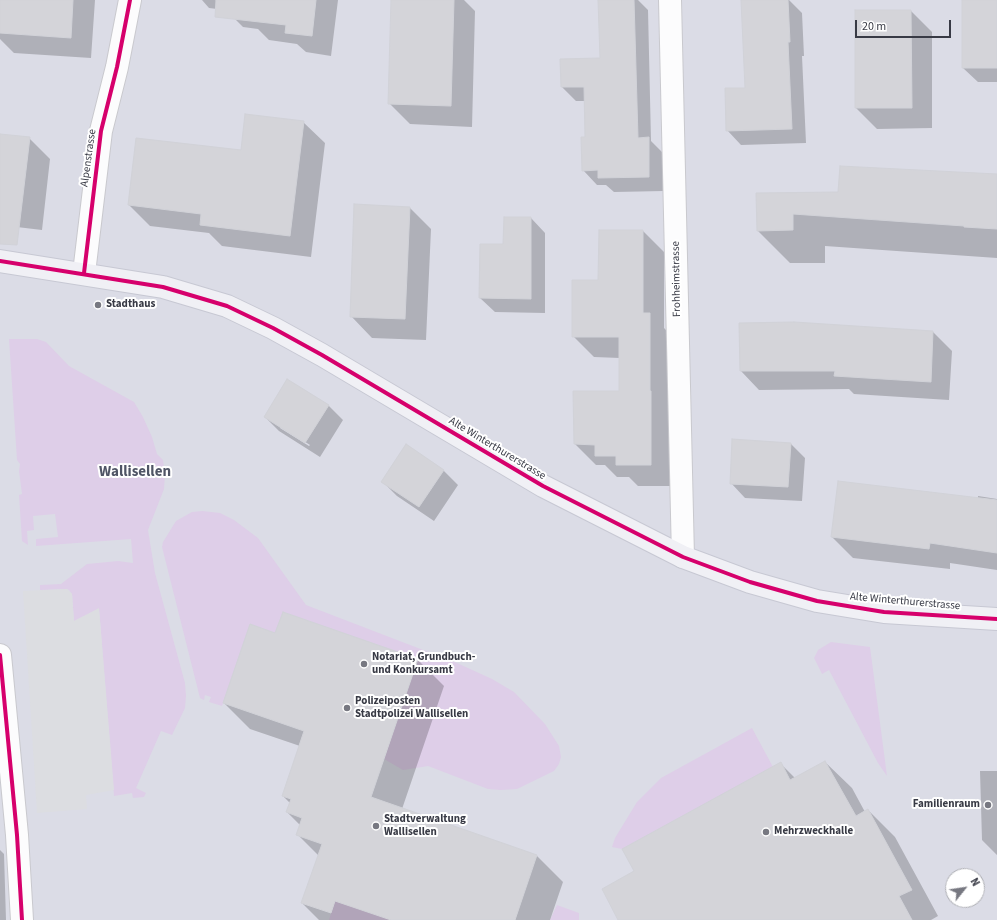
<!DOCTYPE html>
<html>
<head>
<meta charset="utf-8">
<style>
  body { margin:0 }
  #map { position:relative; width:997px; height:920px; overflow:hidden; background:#ebebf0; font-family:"Source Sans 3",sans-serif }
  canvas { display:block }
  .north { position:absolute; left:945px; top:868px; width:40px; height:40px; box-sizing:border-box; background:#fff; border:1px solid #afb0b5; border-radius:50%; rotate:60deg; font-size:11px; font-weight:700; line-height:16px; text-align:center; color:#383a45 }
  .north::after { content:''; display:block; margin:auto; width:14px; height:18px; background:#777881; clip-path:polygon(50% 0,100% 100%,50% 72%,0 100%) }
  .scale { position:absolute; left:855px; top:20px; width:96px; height:18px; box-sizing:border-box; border:2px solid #383a45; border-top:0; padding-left:5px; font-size:12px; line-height:14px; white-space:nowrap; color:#383a45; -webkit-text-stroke:3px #fff; paint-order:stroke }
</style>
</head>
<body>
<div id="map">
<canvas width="997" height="920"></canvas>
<div class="north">N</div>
<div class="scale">20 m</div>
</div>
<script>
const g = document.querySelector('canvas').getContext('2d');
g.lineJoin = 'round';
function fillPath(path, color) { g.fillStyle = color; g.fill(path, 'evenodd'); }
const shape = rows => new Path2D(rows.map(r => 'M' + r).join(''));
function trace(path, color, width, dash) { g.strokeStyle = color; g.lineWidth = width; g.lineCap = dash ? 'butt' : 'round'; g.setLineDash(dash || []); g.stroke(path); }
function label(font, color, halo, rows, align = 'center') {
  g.font = font + ' "Source Sans 3",sans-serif'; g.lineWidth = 4; g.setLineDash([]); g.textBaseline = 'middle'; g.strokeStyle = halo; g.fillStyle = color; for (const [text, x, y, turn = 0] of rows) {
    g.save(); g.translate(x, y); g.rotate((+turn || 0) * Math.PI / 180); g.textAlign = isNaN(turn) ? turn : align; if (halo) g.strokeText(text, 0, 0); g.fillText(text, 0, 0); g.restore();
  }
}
const residential = shape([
  [0,0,997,0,997,920,0,920],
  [953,876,977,876,977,900,953,900]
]);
const green = shape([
  [9,339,37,339,46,342,69,366,134,402,143,417,152,437,157,454,163,460,165,475,164,489,148,530,155,573,185,683,186,696,185,708,172,735,161,731,136,788,146,793,144,797,133,798,132,793,114,796,99,609,74,621,72,594,69,590,67,589,40,590,40,585,61,584,87,564,118,561,133,563,131,539,36,546,36,539,58,537,55,514,33,516,34,530,27,531,28,545,22,541,19,495,22,494,19,471,20,464,17,460],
  [202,511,220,513,234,520,258,538,306,605,457,663,492,679,514,692,545,724,559,746,561,757,559,764,554,771,517,789,501,790,488,789,428,766,403,770,384,759,418,659,283,612,275,633,250,624,222,706,209,702,211,697,205,695,204,700,200,698,162,547,163,542,176,521,192,512],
  [831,642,870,647,887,776,878,763,829,670,822,674,814,658,818,650],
  [752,728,773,767,622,849,612,847,615,838,637,802,661,778],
  [335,901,391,920,329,920],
  [557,905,579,913,579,920,550,920]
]);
const parking = shape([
  [67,589,72,594,74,621,99,608,114,790,86,795,87,809,37,813,23,591]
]);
const shadow = shape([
  [0,0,95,0,91,58,14,53,0,39],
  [202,0,338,0,331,56,306,52,297,44,269,40,258,29,243,27,226,10,209,8],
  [392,0,464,0,475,11,472,127,410,124,389,103],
  [599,0,638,0,648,10,651,141,663,153,664,191,614,192,606,185,597,185,583,170,586,138,586,101,576,101,562,87,601,59],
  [755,0,789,0,802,13,804,56,802,56,806,143,741,145,727,130,746,89],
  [963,0,997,0,997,82,978,82,963,68],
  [911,11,932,32,932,128,877,129,856,108],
  [303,122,325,143,311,257,222,246,209,233,150,226,129,205],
  [0,135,29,138,50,159,42,230,0,225],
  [997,175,997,258,825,246,825,263,790,263,758,231,757,194,839,193],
  [410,208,431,229,426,340,372,338,351,316],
  [531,218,545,233,545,313,495,312,480,298,504,245],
  [643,231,664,252,664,328,671,335,672,486,638,486,629,477,617,477,605,465,596,465,575,444,574,392,620,392,620,358,594,357,573,336,599,281],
  [740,324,933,332,952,351,949,400,854,394,849,389,759,390,741,371],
  [328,405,343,420,320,457,279,431,265,417],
  [280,426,310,445,309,446,280,428],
  [791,444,805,458,802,501,745,498,731,483],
  [443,470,458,485,434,521,397,496,383,482],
  [978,496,997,499,997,570,950,563,950,569,853,558,832,537,978,499],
  [283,613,418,660,444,686,402,809,537,856,563,882,550,920,319,920,302,903,319,856,297,834,300,825,287,812,290,803,283,796,300,746,250,729,224,703,276,635],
  [825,762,852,788,865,812,868,810,895,837,938,916,931,920,619,920,635,871,781,764,795,778],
  [980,771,997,771,997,855,982,840],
  [0,850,4,854,6,920,0,920]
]);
const building = shape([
  [0,0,73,0,71,38,0,33,0,0],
  [216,0,316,0,312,36,285,33,286,25,215,17,216,0],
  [391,0,454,0,451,106,388,104,391,0],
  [598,0,634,0,638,138,649,137,649,177,598,178,598,170,582,171,581,137,585,137,584,87,561,87,560,59,600,58,598,0],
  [741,0,788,0,790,42,788,42,792,129,726,131,725,88,745,88,741,0],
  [962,0,997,0,997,68,962,68,962,0],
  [855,10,911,10,912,108,855,108,855,10],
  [245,114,304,121,290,236,200,225,201,214,128,205,136,138,241,150,245,114],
  [0,134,30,137,17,245,0,244,0,134],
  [840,166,997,174,997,229,964,227,964,226,793,214,793,230,757,231,756,193,838,192,840,166],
  [354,204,410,207,405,319,350,317,354,204],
  [504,217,531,217,531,299,479,298,480,244,503,244,504,217],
  [599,230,643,230,643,313,650,313,650,391,651,391,651,465,616,465,616,456,595,456,595,445,574,444,573,391,619,391,619,337,572,337,572,280,598,280,599,230],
  [794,322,933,331,931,382,834,376,835,371,740,371,739,323,794,322],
  [287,379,329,405,305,443,264,417,287,379],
  [732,439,791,443,788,487,730,484,732,439],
  [406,444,444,470,419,507,381,482,406,444],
  [838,481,997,500,997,553,930,543,929,549,831,537,838,481],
  [283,612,418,659,371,797,537,855,515,920,391,920,335,901,331,913,301,903,322,844,296,835,302,818,286,812,291,799,282,796,304,731,223,703,250,624,275,633,283,612],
  [825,761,856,816,868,809,912,890,899,896,912,920,618,920,602,889,634,871,622,849,781,762,790,780,825,761]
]);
const street = shape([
  [670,0,683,557],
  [84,273,101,131,117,67,130,0],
  [0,655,17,835,22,920]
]);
const secondary = shape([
  [0,261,163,287,227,306,273,328,322,355,543,486,683,557,750,582,817,601,884,612,997,619]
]);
const cycleway = shape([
  [0,261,163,287,227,306,273,328,322,355,543,486,683,557,750,582,817,601,884,612,997,619],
  [84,273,101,131,117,67,130,0],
  [0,655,17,835,22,920]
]);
const markers = [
  [98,305,4,"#777881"],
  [364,664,4,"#777881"],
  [347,708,4,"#777881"],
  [988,805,4,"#777881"],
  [376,826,4,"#777881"],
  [766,832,4,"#777881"]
];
const streetNames = [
  ["Alpenstrasse",89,158,-82],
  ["Frohheimstrasse",677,279,-91],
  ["Alte Winterthurerstrasse",497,449,31],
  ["Alte Winterthurerstrasse",905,602,5]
];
const poiNames = [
  ["Stadthaus",106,305],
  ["Notariat, Grundbuch-",372,658],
  ["und Konkursamt",372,671],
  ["Polizeiposten",355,702],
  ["Stadtpolizei Wallisellen",355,715],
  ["Familienraum",980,805,"right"],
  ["Stadtverwaltung",384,820],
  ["Wallisellen",384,833],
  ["Mehrzweckhalle",774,832]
];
const districtNames = [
  ["Wallisellen",135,473]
];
fillPath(residential, '#dbdce6');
fillPath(green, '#decee8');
fillPath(parking, '#dcdde1');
fillPath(shadow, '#0003');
fillPath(building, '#d4d4d9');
trace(building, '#d1d2d8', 1);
trace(street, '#c9c9ce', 24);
trace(secondary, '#c7c8d3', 24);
trace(street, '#fcfcfd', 22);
trace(secondary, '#f0f0f5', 22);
trace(cycleway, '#d6006c', 4);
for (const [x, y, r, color] of markers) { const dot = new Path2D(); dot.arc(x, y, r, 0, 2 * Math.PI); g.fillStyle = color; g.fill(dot); trace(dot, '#fff', 1.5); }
label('11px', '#383a45', '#fff', streetNames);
label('bold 11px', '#383a45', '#fff', poiNames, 'left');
label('bold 15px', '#505566', '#fff', districtNames);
</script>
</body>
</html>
